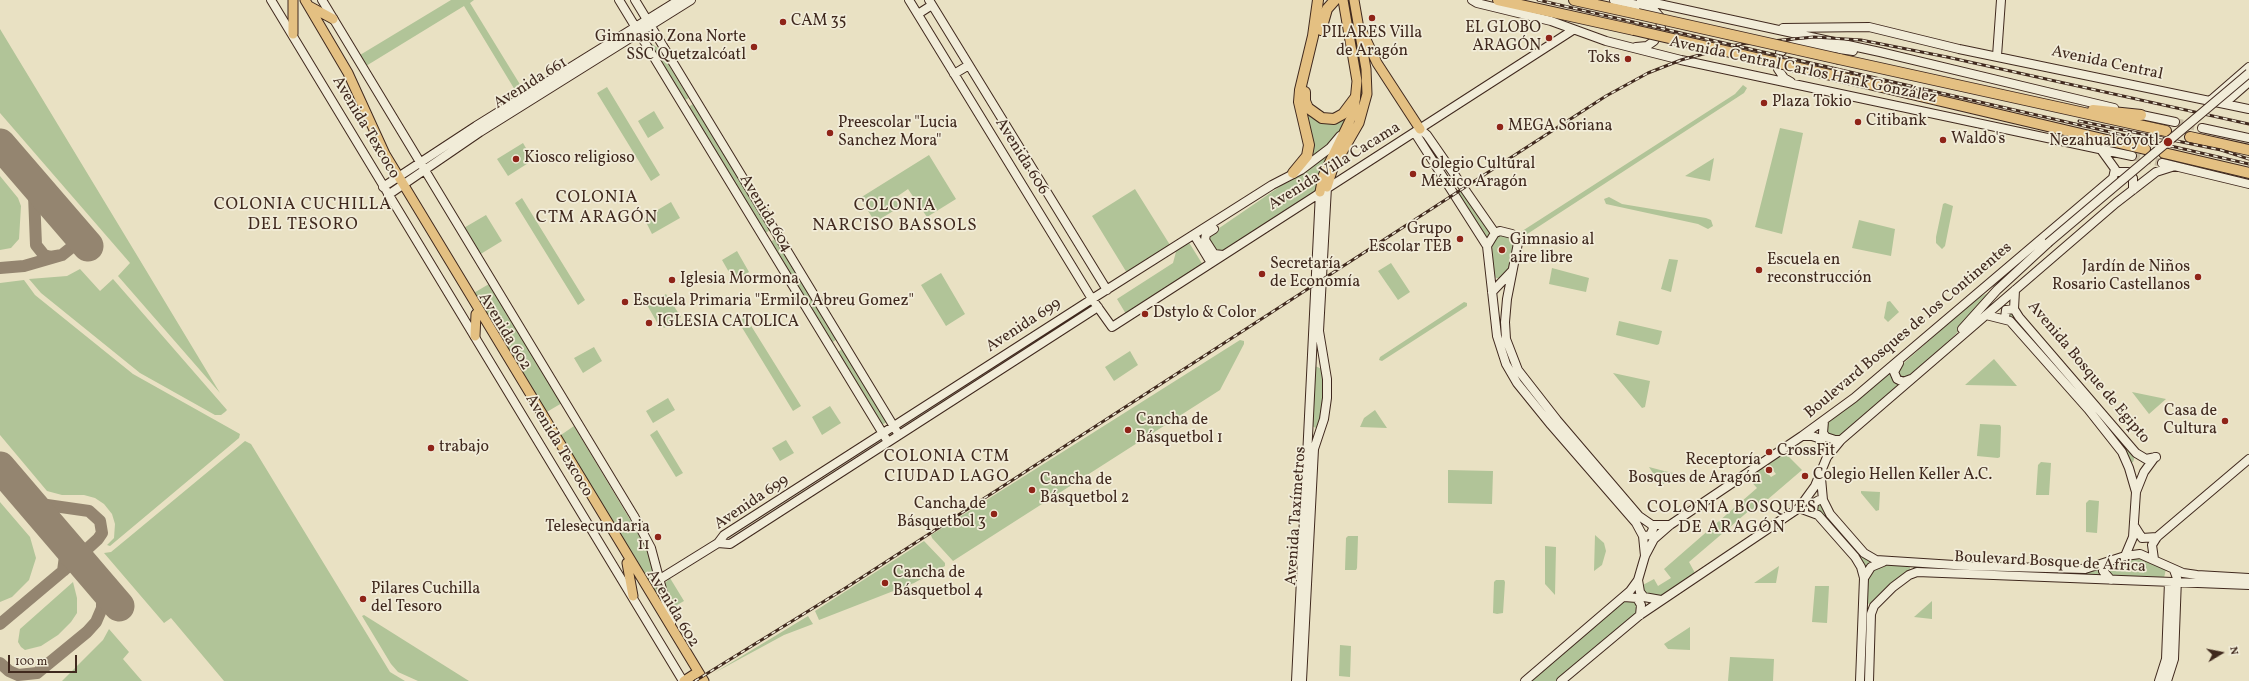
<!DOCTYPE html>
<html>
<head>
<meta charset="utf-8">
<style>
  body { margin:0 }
  #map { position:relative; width:2249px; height:681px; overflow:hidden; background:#e9e1c3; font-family:Vollkorn,serif }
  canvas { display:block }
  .north { position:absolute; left:2201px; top:633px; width:40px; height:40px; -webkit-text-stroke:3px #f1ecd8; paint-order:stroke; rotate:80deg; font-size:11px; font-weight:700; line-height:16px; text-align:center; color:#40291e }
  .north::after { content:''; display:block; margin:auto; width:14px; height:18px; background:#40291e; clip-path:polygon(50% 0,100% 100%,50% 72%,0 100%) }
  .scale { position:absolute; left:8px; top:655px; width:69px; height:18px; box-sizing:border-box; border:2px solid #40291e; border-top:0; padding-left:5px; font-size:12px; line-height:14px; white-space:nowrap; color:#40291e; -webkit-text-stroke:3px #f1ecd8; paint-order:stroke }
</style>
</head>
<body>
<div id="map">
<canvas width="2249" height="681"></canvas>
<div class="north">N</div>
<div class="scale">100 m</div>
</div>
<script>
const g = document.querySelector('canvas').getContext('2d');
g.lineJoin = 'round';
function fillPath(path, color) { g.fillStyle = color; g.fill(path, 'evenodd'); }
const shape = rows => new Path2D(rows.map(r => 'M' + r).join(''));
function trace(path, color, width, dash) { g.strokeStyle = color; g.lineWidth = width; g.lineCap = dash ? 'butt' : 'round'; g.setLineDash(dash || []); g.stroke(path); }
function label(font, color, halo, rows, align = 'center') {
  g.font = font + ' Vollkorn,serif'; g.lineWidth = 3.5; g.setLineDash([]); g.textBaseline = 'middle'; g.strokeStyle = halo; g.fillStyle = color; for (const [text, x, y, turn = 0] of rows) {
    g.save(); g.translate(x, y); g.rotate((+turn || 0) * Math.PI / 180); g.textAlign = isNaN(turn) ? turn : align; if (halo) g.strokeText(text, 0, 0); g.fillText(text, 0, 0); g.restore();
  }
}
const green = shape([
  [451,0,474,0,470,3,524,91,518,95,464,6,366,66,360,55],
  [0,29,138,257,220,393,118,276,130,263,0,113],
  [646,40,658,48,689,98,683,101],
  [1743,85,1747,88,1744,93,1518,240,1516,235,1735,94],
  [607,87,660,175,651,181,597,93],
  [693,104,770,230,764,234,687,108],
  [1306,106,1311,116,1346,116,1343,125,1328,147,1305,164],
  [654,111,664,128,648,138,638,121],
  [1780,128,1803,133,1782,234,1755,227],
  [523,143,533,160,508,176,497,159],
  [1334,146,1317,190,1220,255,1207,241,1209,235,1307,168],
  [929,155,956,199,927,217,908,189,895,198,900,207,875,222,860,198],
  [1714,158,1710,181,1685,176],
  [0,176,18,198,21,206,19,239,11,248,0,250],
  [1135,189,1170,245,1127,273,1092,216],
  [1463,190,1492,233,1486,241,1457,194],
  [1609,197,1622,204,1706,218,1711,220,1713,226,1708,229,1698,224,1606,204,1604,199],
  [522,198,585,300,578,305,515,203],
  [671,202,680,218,652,234,644,218],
  [1945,203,1953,206,1945,246,1942,249,1936,243,1936,237,1943,204],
  [486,215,502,241,479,255,462,229],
  [1859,220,1895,229,1891,256,1852,248],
  [1501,235,1510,238,1514,246,1511,267,1500,278,1496,278,1493,274,1492,244,1494,239],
  [775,239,837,339,830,344,769,243],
  [1188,241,1203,265,1126,314,1117,299,1173,263,1177,248],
  [737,251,749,272,734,281,722,260],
  [1669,259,1678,260,1671,292,1661,289],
  [1391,263,1410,292,1398,300,1378,271],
  [1552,268,1589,278,1586,292,1549,284],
  [80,269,100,291,113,279,227,410,225,412,221,415,215,415,140,373,41,293,29,279,67,276],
  [941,273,965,314,946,326,921,285],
  [24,280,35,295,133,374,240,434,239,438,110,546,107,545,114,538,115,524,112,514,104,504,95,498,84,495,62,495,47,491,0,435,0,283],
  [489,284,562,403,545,413,472,294],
  [1989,292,1991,294,1954,336,1907,378,1899,378,1897,369,1975,300],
  [666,294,681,317,664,328,660,323,658,324,647,305],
  [1890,301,1899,312,1888,322,1884,318,1887,302],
  [1464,302,1467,303,1467,306,1382,361,1379,360,1380,357],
  [2010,310,2135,456,2133,462,2130,463,2008,318],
  [745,316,801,406,793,411,738,321],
  [1619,321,1662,331,1659,344,1657,345,1616,335],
  [1240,340,1244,341,1244,344,1220,390,953,561,932,538,931,535],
  [594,347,602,361,583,373,574,358],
  [842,349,887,422,881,425,837,353],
  [1130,351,1138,365,1114,381,1105,367],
  [1994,359,2017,386,1965,385],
  [1315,366,1322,369,1326,390,1319,425,1316,428,1310,425],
  [1892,371,1903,385,1840,439,1832,439,1825,431,1826,423],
  [1613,373,1650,381,1645,407,1642,408],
  [2132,392,2166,399,2149,414],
  [668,398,675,410,653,423,646,411],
  [830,406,841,423,822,435,812,417],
  [1375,410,1387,428,1360,427,1364,418],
  [1980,424,2000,425,2001,427,2000,457,1998,458,1977,456],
  [574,426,647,548,663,608,558,437],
  [657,430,683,473,676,477,650,435],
  [786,440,794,453,780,461,772,448],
  [245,441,251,444,390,672,405,681,224,681,171,618,164,623,104,553,111,552,128,538],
  [1784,452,1802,470,1753,512,1751,509,1689,562,1695,573,1661,596,1649,596,1644,592,1641,586,1654,579,1658,586,1671,578,1664,569,1757,488,1747,477,1762,467,1771,477,1776,474,1767,463],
  [2041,462,2051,463,2049,495,2036,495,2038,465],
  [1649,467,1664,471,1679,474,1662,485,1660,484],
  [1448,470,1493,471,1492,504,1448,503],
  [1861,491,1880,492,1879,510,1876,511,1861,493],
  [2089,500,2099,501,2097,533,2086,532,2086,503],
  [1821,501,1874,562,1865,572,1814,509],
  [0,502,30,537,36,558,29,580,12,597,0,602],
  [1595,535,1604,543,1606,551,1602,565,1594,571],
  [1348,536,1358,536,1357,568,1356,570,1345,570,1346,538],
  [924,541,945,563,945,566,914,583,819,620,815,611],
  [1545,546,1556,547,1555,595,1545,584],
  [2135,557,2144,559,2166,569,2164,578,2110,577,2106,570,2112,563],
  [1880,563,1909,565,1911,571,1872,603,1869,604,1865,601,1867,575],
  [1913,564,2103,566,2102,576,1913,572],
  [1779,566,1776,583,1754,583],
  [670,578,684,601,677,605,679,617,672,622,664,584],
  [1496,580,1504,580,1505,582,1503,613,1497,614,1493,613,1494,582],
  [73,582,77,598,77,613,71,622,58,635,41,646,25,650,21,647,18,642,20,629],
  [1815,586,1829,586,1827,623,1812,622],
  [1623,599,1634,600,1639,611,1557,681,1529,681],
  [1932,601,1932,619,1914,617],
  [364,615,469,681,418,681,398,672,391,664,362,616],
  [808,616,813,624,784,635,714,673],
  [1690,627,1690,650,1668,649,1664,644],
  [109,629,129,652,123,659,142,681,62,681,103,640],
  [1340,645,1351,646,1350,677,1339,676],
  [1730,657,1774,659,1773,681,1728,681]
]);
const taxiway = shape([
  [21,169,30,182,34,195,36,245,44,255,50,257,62,255],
  [0,268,24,266,62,255,82,239],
  [60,539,65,556,63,571],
  [0,624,63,571,98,539,102,533,100,521,89,511,40,504,31,501,24,495],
  [0,663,9,671,18,675,37,673,87,632,96,622,102,608,102,594,95,578]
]);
const runway = shape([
  [0,144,88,246],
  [0,467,119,606]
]);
const secondaryTunnel = shape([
  [2175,122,2202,128],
  [2132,156,2162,163]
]);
const secondary = shape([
  [271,0,683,681],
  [322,0,634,516,651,548,671,623],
  [619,0,888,442],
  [635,0,899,435],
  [909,0,1092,299,1112,327,1573,30],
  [929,0,1107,290],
  [1472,0,1477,3,1551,21,1606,41,1681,60,2132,156],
  [1614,0,1647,7,1653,9,1660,17,1661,29,1654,41,1647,46,1636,47],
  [1641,0,1880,52,2114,108],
  [918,14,932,5],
  [1783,28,1869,27,1959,49,2249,109],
  [1997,56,2001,0],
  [954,74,969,65],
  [1791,82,1784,78,1778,69,1780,53,1787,46,1798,43,1853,51],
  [2211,100,2249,67],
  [2225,103,2249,82],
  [2137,114,2175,122],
  [2202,128,2249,138],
  [1420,129,1427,135,1495,233],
  [1415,133,1487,246,1497,336,1506,364,1517,383,1551,425,1636,523,1643,536,1645,556],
  [2162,163,2249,184],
  [2115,172,2128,172,2133,178,2133,190],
  [383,187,476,126,679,0],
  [388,195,480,132,691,0],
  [1214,229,1206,234,1205,240,1214,254,1223,255],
  [1194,235,1211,263],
  [1487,246,1495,233,1500,231,1512,234,1518,243,1507,299,1505,322,1506,339,1518,370,1557,420,1639,516,1652,525,1670,525],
  [2015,290,2014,309,2019,317,2136,453,2146,459,2156,457],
  [1492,292,1512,271],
  [1986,315,2010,321,2088,409,2122,452,2129,468,2136,492],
  [2005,318,2006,310,2014,309],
  [1962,329,1997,290,2048,243],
  [1899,363,1894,372,1897,379,1903,382,1911,379],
  [1824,421,1823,433,1826,437,1835,440,1841,440],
  [1803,436,1812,436,1818,438,1825,448,1827,457],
  [1821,478,1823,500,1830,514,1864,553,1876,560,1970,566,2085,569,2125,556,2140,554,2183,573,2197,575,2249,578],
  [1799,508,1818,515,1855,557,1861,567,1864,578,1860,681],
  [1813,512,1814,503,1819,500,1823,500],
  [2135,527,2142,538,2157,537],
  [1643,536,1650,535,1653,529,1652,525],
  [718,543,730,544,1098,307],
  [2125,556,2133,537,2136,492,2144,472,2155,457],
  [2154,559,2152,545,2157,537,2249,459],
  [2108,562,2103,571,2111,580],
  [1864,578,1871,567,1883,562],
  [660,579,718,543,724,535,1092,299,1272,185,1301,170,1330,148,1340,136],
  [1638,580,1640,592,1644,597,1661,600],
  [1624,597,1637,598,1641,605,1640,615],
  [1296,681,1320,192],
  [1302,681,1314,449,1324,419,1327,398,1327,379,1319,331,1327,187],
  [1525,681,1630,591,1638,580,1645,556,1654,539,1670,525,1802,436,1854,398,2113,178,2115,169,2102,151],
  [1561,681,1640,615,1799,508,1815,486,1827,457,1841,440,2116,203,2156,172,2175,166],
  [1869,681,1871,614,1874,606,1893,587,1909,575,1917,572,2249,585],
  [2159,681,2166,659,2169,582],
  [2167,681,2174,659,2177,578,2174,570]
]);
const primary = shape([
  [305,0,348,73,385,154,704,681],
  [309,6,333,19],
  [1362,31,1377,63,1420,129],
  [293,34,293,0],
  [1327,187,1333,168,1359,123,1367,94,1366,69,1354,0],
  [1320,192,1323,176,1354,112,1357,81,1343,0],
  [475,336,476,314],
  [627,563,633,596],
  [684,681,698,672]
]);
const highway = shape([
  [1498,0,1634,30],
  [1574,0,1638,14],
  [1321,30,1327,9,1335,0],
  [1839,59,2166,131],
  [1835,76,2145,149],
  [1305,92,1305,101,1308,108,1322,118,1334,119,1343,114,1355,98],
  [2093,110,2141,115],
  [2190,137,2249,150],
  [2164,153,2249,173],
  [1293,173,1307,156,1309,145,1299,102,1300,90,1313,36,1318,0]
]);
const rail = shape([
  [1538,0,2249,164],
  [2079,121,2221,150,2249,159],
  [695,681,844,589,1606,96,1648,73,1681,60,1740,44,1814,37,1861,40,1947,57,2249,124]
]);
const secondaryBridge = shape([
  [2048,243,2249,73]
]);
const highwayBridge = shape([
  [1638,14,1839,59],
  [1634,30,1835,76]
]);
const markers = [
  [1372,18,4,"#8f2418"],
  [783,22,4,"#8f2418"],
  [1549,38,4,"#8f2418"],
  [754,47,4,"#8f2418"],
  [1628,59,4,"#8f2418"],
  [1764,103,4,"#8f2418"],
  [1858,122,4,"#8f2418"],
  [1500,127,4,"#8f2418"],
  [830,133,4,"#8f2418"],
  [1943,140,4,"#8f2418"],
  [2168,142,5,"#8f2418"],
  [516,159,4,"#8f2418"],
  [1413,174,4,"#8f2418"],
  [1460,239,4,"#8f2418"],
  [1502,250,4,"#8f2418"],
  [1759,270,4,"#8f2418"],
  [1262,274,4,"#8f2418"],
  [2198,277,4,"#8f2418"],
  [672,280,4,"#8f2418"],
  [625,302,4,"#8f2418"],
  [1145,314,4,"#8f2418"],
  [649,323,4,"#8f2418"],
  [2225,421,4,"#8f2418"],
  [1128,430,4,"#8f2418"],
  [431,448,4,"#8f2418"],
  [1769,452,4,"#8f2418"],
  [1769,470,4,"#8f2418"],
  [1805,476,4,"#8f2418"],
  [1032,490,4,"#8f2418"],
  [994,514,4,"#8f2418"],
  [658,537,4,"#8f2418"],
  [885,583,4,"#8f2418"],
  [363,599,4,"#8f2418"]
];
const poiNames = [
  ["CAM 35",791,22],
  ["EL GLOBO",1541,29,"right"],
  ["ARAGÓN",1541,47,"right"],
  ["PILARES Villa",1372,34,"center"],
  ["de Aragón",1372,52,"center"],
  ["Gimnasio Zona Norte",746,38,"right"],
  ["SSC Quetzalcóatl",746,56,"right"],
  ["Toks",1620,59,"right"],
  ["Plaza Tokio",1772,103],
  ["Citibank",1866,122],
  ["Preescolar \"Lucia",838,124],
  ["Sanchez Mora\"",838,142],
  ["MEGA Soriana",1508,127],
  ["Waldo's",1951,140],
  ["Nezahualcóyotl",2159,142,"right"],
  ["Kiosco religioso",524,159],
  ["Colegio Cultural",1421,165],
  ["México Aragón",1421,183],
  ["Grupo",1452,230,"right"],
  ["Escolar TEB",1452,248,"right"],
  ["Gimnasio al",1510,241],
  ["aire libre",1510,259],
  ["Escuela en",1767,261],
  ["reconstrucción",1767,279],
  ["Secretaría",1270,265],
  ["de Economía",1270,283],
  ["Jardín de Niños",2190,268,"right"],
  ["Rosario Castellanos",2190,286,"right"],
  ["Iglesia Mormona",680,280],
  ["Escuela Primaria \"Ermilo Abreu Gomez\"",633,302],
  ["Dstylo & Color",1153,314],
  ["IGLESIA CATOLICA",657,323],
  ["Casa de",2217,412,"right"],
  ["Cultura",2217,430,"right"],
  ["Cancha de",1136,421],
  ["Básquetbol 1",1136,439],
  ["trabajo",439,448],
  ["CrossFit",1777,452],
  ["Receptoría",1761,461,"right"],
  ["Bosques de Aragón",1761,479,"right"],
  ["Colegio Hellen Keller A.C.",1813,476],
  ["Cancha de",1040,481],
  ["Básquetbol 2",1040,499],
  ["Cancha de",986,505,"right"],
  ["Básquetbol 3",986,523,"right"],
  ["Telesecundaria",650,528,"right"],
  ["11",650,546,"right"],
  ["Cancha de",893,574],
  ["Básquetbol 4",893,592],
  ["Pilares Cuchilla",371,590],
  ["del Tesoro",371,608]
];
const streetNames = [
  ["Avenida Central",2107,64,12],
  ["Avenida Central Carlos Hank González",1803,71,12],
  ["Avenida 661",531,84,-32],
  ["Avenida Texcoco",365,128,59],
  ["Avenida 606",1021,157,58],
  ["Avenida Villa Cacama",1335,167,-32],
  ["Avenida 604",765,214,59],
  ["Avenida 699",1024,326,-33],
  ["Boulevard Bosques de los Continentes",1909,331,-40],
  ["Avenida 602",504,332,59],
  ["Avenida Bosque de Egipto",2088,373,50],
  ["Avenida Texcoco",558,446,59],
  ["Avenida 699",752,503,-34],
  ["Avenida Taxímetros",1297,516,-86],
  ["Boulevard Bosque de África",2050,563,3],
  ["Avenida 602",672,609,59]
];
const neighbourhoodNames = [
  ["COLONIA",597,199],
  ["CTM ARAGÓN",597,219],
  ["COLONIA CUCHILLA",303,206],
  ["DEL TESORO",303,226],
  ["COLONIA",895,207],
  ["NARCISO BASSOLS",895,227],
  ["COLONIA CTM",947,458],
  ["CIUDAD LAGO",947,478],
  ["COLONIA BOSQUES",1732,509],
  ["DE ARAGÓN",1732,529]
];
fillPath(green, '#b1c498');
trace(taxiway, '#948570', 12);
trace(runway, '#948570', 31);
trace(secondaryTunnel, '#c7bca2', 8, [8, 4]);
trace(secondary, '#40291e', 10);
trace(primary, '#40291e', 11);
trace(highway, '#40291e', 12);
trace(secondary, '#f1ecd8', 8);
trace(primary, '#e4c082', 9);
trace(highway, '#e4c082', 10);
trace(rail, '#40291e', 3);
trace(rail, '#f1ecd8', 1.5, [4.5]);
trace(secondaryBridge, '#40291e', 10, []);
trace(highwayBridge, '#40291e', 12, []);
trace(secondaryBridge, '#f1ecd8', 8);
trace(highwayBridge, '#e4c082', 10);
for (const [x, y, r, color] of markers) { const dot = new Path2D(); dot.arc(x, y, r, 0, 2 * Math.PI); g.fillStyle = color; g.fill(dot); trace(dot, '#f1ecd8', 1.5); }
label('16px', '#40291e', '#f1ecd8', poiNames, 'left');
label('16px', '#40291e', '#f1ecd8', streetNames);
g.letterSpacing = '1px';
label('17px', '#40291e', '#f1ecd8', neighbourhoodNames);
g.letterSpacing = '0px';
</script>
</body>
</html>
